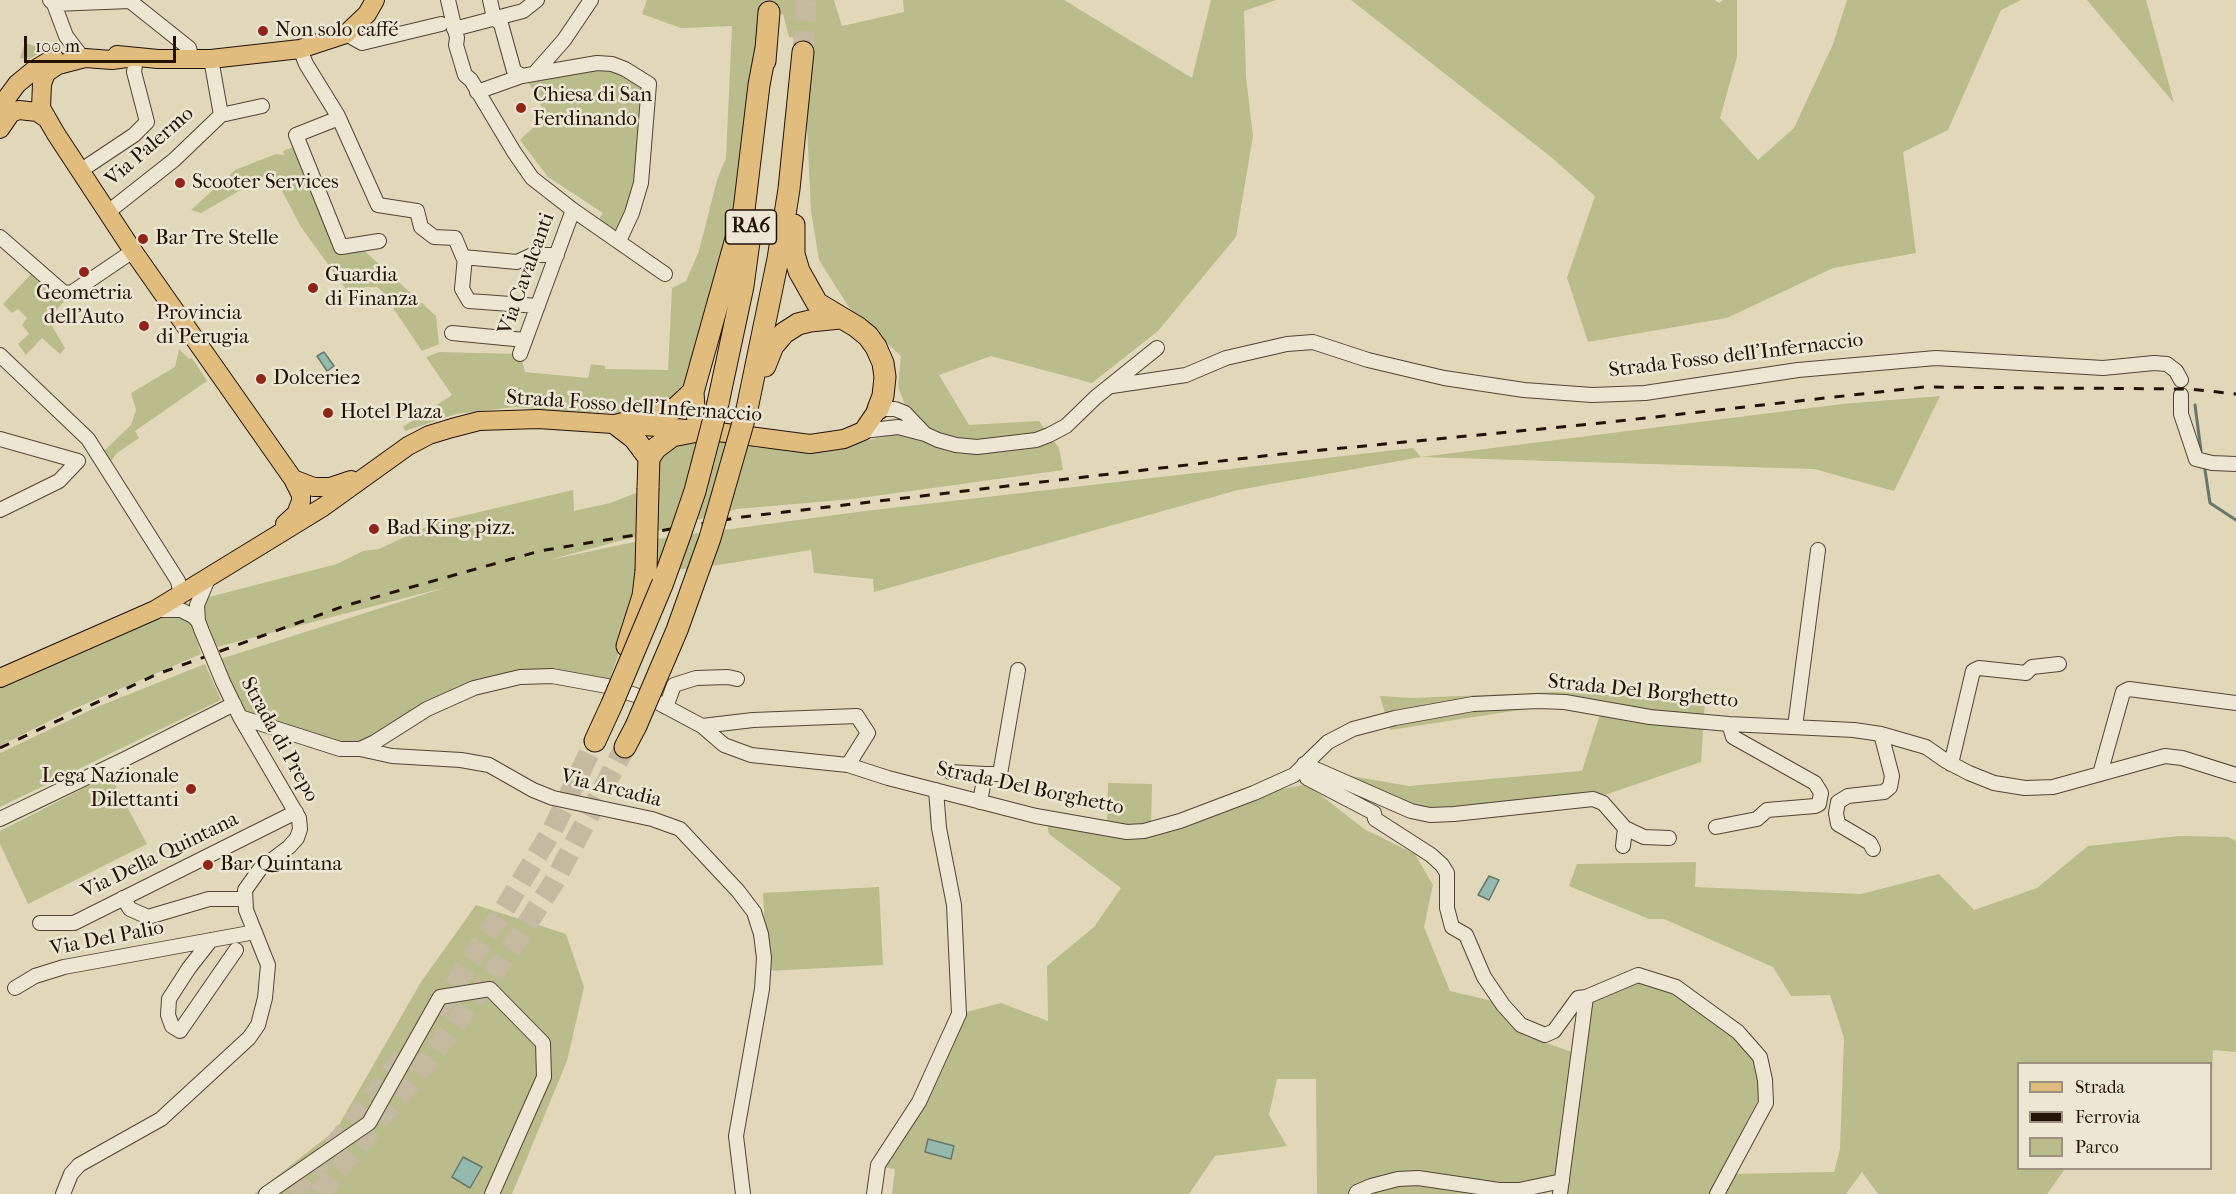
<!DOCTYPE html>
<html>
<head>
<meta charset="utf-8">
<style>
  body { margin:0 }
  #map { position:relative; width:2236px; height:1194px; overflow:hidden; background:#e1d8ba; font-family:"IM FELL French Canon",serif }
  canvas { display:block }
  .legend { position:absolute; left:2017px; top:1062px; width:195px; height:108px; box-sizing:border-box; background:#ece6d2; border:2px solid #9c9181; margin:0; padding:8px 10px; list-style:none; font-size:18px; color:#231208 }
  .legend li { display:flex; align-items:center; gap:12px; height:30px }
  .legend b { width:30px; border:2px solid #9c9181 }
  .scale { position:absolute; left:24px; top:36px; width:152px; height:27px; box-sizing:border-box; border:3px solid #231208; border-top:0; padding-left:8px; font-size:18px; line-height:21px; white-space:nowrap; color:#231208; -webkit-text-stroke:4px #ece6d2; paint-order:stroke }
</style>
</head>
<body>
<div id="map">
<canvas width="2236" height="1194"></canvas>
<ul class="legend">
<li><b style="height:8px;background:#e0bc7d"></b>Strada</li>
<li><b style="height:8px;background:#231208"></b>Ferrovia</li>
<li><b style="height:16px;background:#babc8b"></b>Parco</li>
</ul>
<div class="scale">100 m</div>
</div>
<script>
const g = document.querySelector('canvas').getContext('2d');
g.lineJoin = 'round';
function fillPath(path, color) { g.fillStyle = color; g.fill(path, 'evenodd'); }
const shape = rows => new Path2D(rows.map(r => 'M' + r).join(''));
function trace(path, color, width, dash) { g.strokeStyle = color; g.lineWidth = width; g.lineCap = dash ? 'butt' : 'round'; g.setLineDash(dash || []); g.stroke(path); }
function label(font, color, halo, rows, align = 'center') {
  g.font = font + ' "IM FELL French Canon",serif'; g.lineWidth = 5; g.setLineDash([]); g.textBaseline = 'middle'; g.strokeStyle = halo; g.fillStyle = color; for (const [text, x, y, turn = 0] of rows) {
    g.save(); g.translate(x, y); g.rotate((+turn || 0) * Math.PI / 180); g.textAlign = isNaN(turn) ? turn : align; if (halo) g.strokeText(text, 0, 0); g.fillText(text, 0, 0); g.restore();
  }
}
const green = shape([
  [647,0,834,0,842,26,904,12,903,0,1064,0,1192,78,1211,0,1276,0,1244,11,1246,77,1253,136,1236,237,1158,331,1092,383,991,356,939,375,969,425,1039,421,1059,448,1063,470,853,499,737,509,549,560,634,542,865,511,1413,448,1421,457,1842,404,1940,396,1894,491,1814,469,1421,457,1238,490,874,592,873,579,814,573,811,550,718,565,639,574,625,636,607,686,552,676,474,688,360,749,240,717,214,661,447,587,217,647,204,621,205,598,337,564,363,551,379,549,437,522,573,490,574,511,610,503,654,486,656,460,670,443,722,437,757,448,838,450,860,442,900,433,917,438,898,386,901,356,850,309,819,260,811,211,806,104,813,41,789,37,783,14,762,19,745,192,695,367,677,403,640,414,557,411,514,407,456,414,405,431,403,427,452,395,426,357,439,352,520,354,525,372,588,378,591,364,605,366,605,369,668,370,672,288,686,281,699,251,717,180,726,158,732,26,681,28,642,14],
  [1351,0,1715,0,1719,3,1723,0,1737,0,1737,57,1720,118,1758,160,1794,128,1833,44,1847,0,2021,0,2001,10,1948,130,1903,152,1916,253,1833,268,1727,318,1588,342,1567,278,1595,196,1551,157],
  [2087,0,2146,0,2174,103],
  [25,43,41,48,36,55,30,59,20,58],
  [604,68,622,73,642,88,636,182,629,211,617,232,598,221,603,213,548,177,520,140,546,115,529,83],
  [294,147,340,249,358,245,436,316,439,344,422,351,381,290,377,287,365,287,351,296,301,227,272,172,201,213,191,210,235,170,276,154,284,155,283,151],
  [34,271,56,289,64,301,53,314,52,326,65,348,60,354,42,338,26,355,18,344,29,334,22,325,27,318,18,309,12,313,3,304],
  [179,349,189,359,192,358,207,381,135,431,139,438,117,453,111,461,104,451,131,425,136,410,131,393,175,367],
  [154,614,187,617,193,627,201,654,69,711,0,746,0,681],
  [205,664,221,700,0,807,0,753,97,707],
  [1556,692,1705,701,1701,762,1593,799,1430,815,1317,770,1409,786,1582,771,1600,714,1545,706,1390,730,1380,696,1412,698],
  [110,775,147,844,28,904,0,844,0,831],
  [1108,783,1152,784,1151,825,1107,824],
  [1307,784,1364,829,1415,854,1433,885,1424,927,1450,991,1497,1002,1523,1035,1575,1053,1557,1176,1532,1194,1317,1194,1316,1079,1277,1079,1269,1115,1287,1146,1215,1156,1189,1194,892,1194,895,1169,880,1167,959,1014,1001,1003,1048,1021,1047,966,1094,927,1121,888,1049,834,1047,823,1127,839,1173,829,1273,791],
  [2179,836,2228,837,2236,841,2236,1052,2213,1050,2212,1079,2210,1064,2018,1064,2018,1168,2065,1169,2047,1194,1878,1194,1862,1172,1846,1194,1717,1194,1728,1174,1834,1172,1840,1149,1844,1038,1830,995,1791,996,1773,967,1664,919,1649,919,1569,886,1577,864,1696,862,1695,887,1861,894,1939,874,1974,910,2037,888,2088,846],
  [879,887,883,965,767,971,763,893],
  [476,905,566,934,584,987,567,1061,512,1194,254,1194,336,1130,421,982],
  [1637,982,1681,994,1757,1054,1761,1094,1709,1194,1565,1194,1588,996]
]);
const water = shape([
  [324,352,334,366,327,371,317,356,324,352],
  [1489,876,1499,880,1489,900,1478,895,1489,876],
  [928,1139,954,1146,951,1159,925,1152,928,1139],
  [463,1157,482,1167,470,1188,452,1177,463,1157]
]);
const stream = shape([
  [2195,405,2201,451],
  [2205,470,2210,503,2236,520]
]);
const highwayTunnel = shape([
  [803,52,806,0],
  [437,1012,502,913,553,829,595,741],
  [292,1194,338,1141,404,1056],
  [319,1194,426,1063,509,952,554,882,625,747]
]);
const minor = shape([
  [50,0,54,4,66,36,79,53],
  [448,0,457,38,456,45,465,75,471,80,514,152,532,178,573,210,665,274],
  [490,0,494,18,501,24,514,71,522,76,597,63,612,64,625,69,649,84,641,183,632,213,619,241],
  [54,4,130,1,189,48,192,60],
  [454,29,523,11,537,0],
  [346,34,362,43,441,24],
  [300,49,306,64,338,116,378,205,417,211,421,227,434,237,455,238,463,257,517,262,532,255,557,255],
  [534,74,564,40,591,0],
  [477,92,522,76],
  [221,115,262,106],
  [339,118,296,135,341,247,379,241],
  [80,171,134,135,147,122,134,72,136,58],
  [108,212,174,160,221,115,211,59],
  [0,237,63,292,71,293,133,251],
  [465,257,462,289,469,301,538,306],
  [452,333,525,340],
  [520,354,573,210],
  [0,355,88,439,178,581,181,595],
  [1112,386,1186,375,1226,358,1287,344,1313,342,1368,360,1444,378,1524,390,1592,395,1645,393,1798,370,1936,358,2103,368,2154,363,2167,364,2176,371,2181,380],
  [2181,395,2181,414,2196,459,2212,463,2236,464],
  [878,409,895,409,905,413,925,434],
  [863,431,898,427,925,434,938,440,956,445,977,447,1036,440,1049,435,1066,426,1096,397,1157,348],
  [0,439,78,461,59,481,0,510],
  [156,610,181,610,193,616,198,621],
  [201,629,198,621,197,605,208,579],
  [666,707,674,685,696,678,728,677,737,679],
  [240,717,340,749,360,749,375,742,427,709,474,688,520,677,552,676,607,686,657,702,702,726,724,745,751,755,848,765,888,778,1036,816,1127,832,1144,831,1180,821,1254,793,1294,775,1328,742,1353,729,1395,718,1473,704,1538,701,1565,702,1650,717,1729,724,1854,730,1881,734,1926,747,1946,761,1969,773,1994,783,2025,788,2053,787,2165,756,2182,758,2236,775],
  [702,726,753,720,857,716,868,733,848,765],
  [1795,727,1818,550],
  [360,749,392,756,461,760,489,765,533,790,553,798,652,819,680,829,738,891,754,912,761,934,764,958,762,989,736,1136,743,1194],
  [1304,764,1307,778,1374,813,1375,819,1431,855,1442,865,1447,873,1447,908,1452,927,1466,935,1484,977,1503,1005,1521,1025,1545,1035,1554,1031,1578,998,1586,997],
  [1304,764,1411,811,1430,815,1454,814,1593,799,1603,803,1625,828,1644,837,1669,838],
  [1951,764,1973,671,1979,668,2026,673,2032,667,2059,664],
  [950,772,985,774],
  [2100,774,2123,692,2129,689,2236,703],
  [980,802,985,774,1000,774,1018,670],
  [0,819,125,759,234,704],
  [1716,827,1757,819,1767,810,1815,806,1819,804,1821,793,1815,783,1733,737,1729,724],
  [1623,846,1625,828],
  [1873,849,1870,843,1838,824,1836,813,1838,802,1848,796,1884,792,1890,787,1892,776,1881,734],
  [123,898,130,909,148,917,209,899,244,899],
  [40,923,74,923,296,812],
  [211,940,189,968,169,999,168,1015,172,1026,180,1031,236,950],
  [15,988,35,976,64,967,255,932],
  [63,1194,71,1174,79,1165,161,1119,249,1038,258,1025,265,998,268,965,246,910,245,890,260,869,289,847,297,838,300,829,299,818,240,717,223,682],
  [266,1194,369,1123,440,997,490,989,543,1043,544,1077,492,1194],
  [874,1194,878,1165,919,1102,959,1014,954,905,939,828,936,790],
  [1356,1194,1357,1192,1371,1186,1398,1179,1418,1178,1499,1190,1519,1190,1562,1181],
  [1560,1194,1586,997,1638,975,1676,987,1738,1032,1760,1057,1765,1080,1766,1103,1717,1194]
]);
const major = shape([
  [117,55,158,59,211,59,300,49,346,34,367,14,375,0],
  [127,58,112,60,85,58,58,65,46,73,42,84,41,108,56,134,133,251,293,479,301,495,301,501,296,514,285,524],
  [0,113,6,99,17,84,34,70,54,58],
  [0,129,11,113,19,110,37,112,46,118],
  [293,479,314,487,330,487,351,480],
  [0,678,155,610,323,507,408,446,429,435,452,428,479,421,538,419,703,430,810,444,844,439,863,431,878,409]
]);
const highway = shape([
  [765,61,769,12],
  [794,225,794,254,799,271,817,303,857,327,868,336,876,347,883,363,885,377,883,396,878,409],
  [765,366,773,346,784,333,798,324,810,321,840,318],
  [718,403,743,286,751,227],
  [747,409,778,259,789,189,803,52],
  [617,425,668,413,678,406,693,392,744,210,759,85,766,48],
  [617,425,634,438,649,458,648,488],
  [649,458,656,448,672,436,703,430,694,408,693,392],
  [627,646,643,596,646,571],
  [595,741,612,704],
  [625,747,636,726]
]);
const rail = shape([
  [0,748,155,675,344,606,540,551,742,517,1281,454,1592,424,1924,387,2190,389,2236,394]
]);
const minorBridge = shape([
  [201,629,223,682]
]);
const highwayBridge = shape([
  [646,571,648,488],
  [612,704,662,585,680,535,695,491,718,403],
  [636,726,677,630,710,538,747,409]
]);
const markers = [
  [263,31,6,"#8f2418"],
  [521,108,6,"#8f2418"],
  [180,183,6,"#8f2418"],
  [143,239,6,"#8f2418"],
  [84,272,6,"#8f2418"],
  [313,288,6,"#8f2418"],
  [144,326,6,"#8f2418"],
  [261,379,6,"#8f2418"],
  [328,413,6,"#8f2418"],
  [374,529,6,"#8f2418"],
  [191,789,6,"#8f2418"],
  [208,865,6,"#8f2418"]
];
const shields = [
  [751,227,51]
];
const shieldNames = [
  ["RA6",751,227]
];
const poiNames = [
  ["Non solo caffé",275,31],
  ["Chiesa di San",533,96],
  ["Ferdinando",533,120],
  ["Scooter Services",192,183],
  ["Bar Tre Stelle",155,239],
  ["Guardia",325,276],
  ["di Finanza",325,300],
  ["Geometria",84,294,"center"],
  ["dell'Auto",84,318,"center"],
  ["Provincia",156,314],
  ["di Perugia",156,338],
  ["Dolcerie2",273,379],
  ["Hotel Plaza",340,413],
  ["Bad King pizz.",386,529],
  ["Lega Nazionale",179,777,"right"],
  ["Dilettanti",179,801,"right"],
  ["Bar Quintana",220,865]
];
const streetNames = [
  ["Via Palermo",150,147,-41],
  ["Via Cavalcanti",527,274,-70],
  ["Strada Fosso dell'Infernaccio",1736,356,-7],
  ["Strada Fosso dell'Infernaccio",634,407,4],
  ["Strada Del Borghetto",1643,692,6],
  ["Strada di Prepo",279,740,61],
  ["Via Arcadia",611,789,14],
  ["Strada Del Borghetto",1030,789,12],
  ["Via Della Quintana",160,856,-26],
  ["Via Del Palio",107,939,-11]
];
fillPath(green, '#babc8b');
fillPath(water, '#94baae');
trace(water, '#67776c', 1.5);
trace(stream, '#67776c', 3);
trace(highwayTunnel, '#c4ba9f', 21, [21, 10]);
trace(minor, '#524434', 16);
trace(major, '#231208', 20);
trace(highway, '#231208', 23);
trace(minor, '#ece6d2', 14);
trace(major, '#e0bc7d', 18);
trace(highway, '#e0bc7d', 21);
trace(rail, '#231208', 3, [10, 10]);
trace(minorBridge, '#524434', 16, []);
trace(highwayBridge, '#231208', 23, []);
trace(minorBridge, '#ece6d2', 14);
trace(highwayBridge, '#e0bc7d', 21);
for (const [x, y, r, color] of markers) { const dot = new Path2D(); dot.arc(x, y, r, 0, 2 * Math.PI); g.fillStyle = color; g.fill(dot); trace(dot, '#ece6d2', 2); }
for (const [x, y, w] of shields) { const box = new Path2D(); box.roundRect(x - w / 2, y - 17, w, 34, 4.5); g.fillStyle = '#ece6d2'; g.fill(box); trace(box, '#231208', 1.5); }
label('bold 20px', '#231208', null, shieldNames);
label('21px', '#231208', '#ece6d2', poiNames, 'left');
label('21px', '#231208', '#ece6d2', streetNames);
</script>
</body>
</html>
